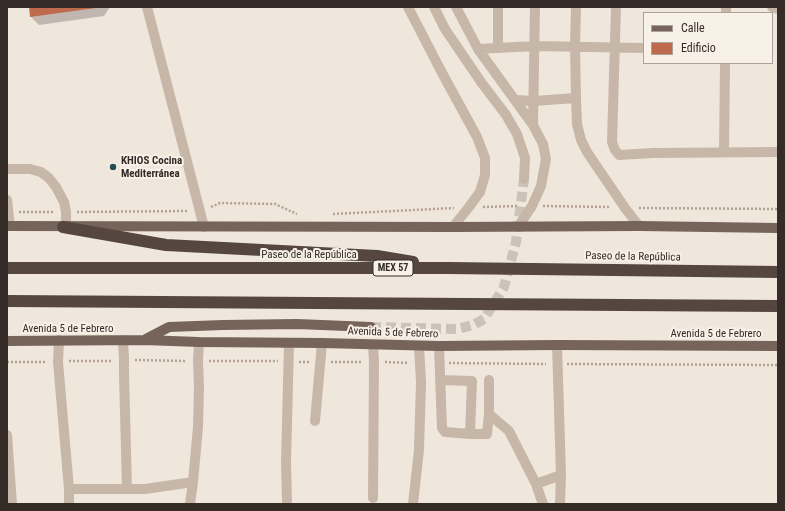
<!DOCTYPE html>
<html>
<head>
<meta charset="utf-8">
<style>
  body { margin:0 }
  #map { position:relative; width:785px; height:511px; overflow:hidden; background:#f0e7dc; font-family:"Roboto Condensed",sans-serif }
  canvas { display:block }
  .frame { position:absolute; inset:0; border:8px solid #352c28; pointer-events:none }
  .legend { position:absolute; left:643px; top:12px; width:130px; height:52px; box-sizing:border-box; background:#f8f1e8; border:1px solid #aaa29b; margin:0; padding:5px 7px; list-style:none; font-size:12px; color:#352c28 }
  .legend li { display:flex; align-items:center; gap:8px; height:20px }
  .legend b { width:20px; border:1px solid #aaa29b }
</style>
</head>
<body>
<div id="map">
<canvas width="785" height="511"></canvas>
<div class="frame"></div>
<ul class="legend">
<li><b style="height:5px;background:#76645a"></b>Calle</li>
<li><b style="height:11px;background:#bd6a4d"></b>Edificio</li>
</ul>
</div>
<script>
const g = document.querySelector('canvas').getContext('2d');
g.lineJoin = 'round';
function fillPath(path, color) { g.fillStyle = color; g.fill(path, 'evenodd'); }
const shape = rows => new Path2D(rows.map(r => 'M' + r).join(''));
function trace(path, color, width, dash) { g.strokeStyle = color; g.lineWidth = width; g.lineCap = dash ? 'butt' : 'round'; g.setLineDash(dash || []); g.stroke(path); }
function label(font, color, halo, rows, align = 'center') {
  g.font = font + ' "Roboto Condensed",sans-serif'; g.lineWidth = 4; g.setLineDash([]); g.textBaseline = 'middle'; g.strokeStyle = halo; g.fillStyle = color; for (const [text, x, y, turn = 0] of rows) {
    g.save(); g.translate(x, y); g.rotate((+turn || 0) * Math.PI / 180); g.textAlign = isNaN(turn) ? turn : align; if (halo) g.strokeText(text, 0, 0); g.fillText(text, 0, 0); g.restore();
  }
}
const shadow = shape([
  [30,7,110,7,104,16,39,25,31,17]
]);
const building = shape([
  [29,7,97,7,96,8,30,17]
]);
const majorTunnel = shape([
  [371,327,457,329,473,325,484,319,504,287,516,242,524,179]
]);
const path = shape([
  [543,206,610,207],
  [211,207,220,203,275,204,297,214],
  [483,207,518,206],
  [639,208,778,209],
  [19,212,54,212],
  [77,212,188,211],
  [333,214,454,208],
  [135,360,186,361],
  [69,361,112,361],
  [209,361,278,361],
  [7,362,46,362],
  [299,362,310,362],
  [331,362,362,362],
  [385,362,408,363],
  [449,363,546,364],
  [567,364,778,365]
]);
const minor = shape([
  [147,7,204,227],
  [408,7,441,71,477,137,485,158,485,175,480,192,469,207,453,227],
  [434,7,445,29,481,82,506,115,517,134,525,158,524,179],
  [456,7,478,49,533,125,543,144,546,159,541,186,532,206,518,227],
  [498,7,498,48],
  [576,7,575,46,576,98,577,124,581,140,587,152,625,208,639,226],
  [616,7,612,142,615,150,619,155,653,153,778,152],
  [772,7,778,9],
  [726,13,726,7],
  [478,49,535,46,644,48],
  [516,100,534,101,576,98],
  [533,125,535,7],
  [724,152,725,63],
  [7,169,30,169,41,172,49,178,56,187,64,202,66,212,66,227],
  [7,200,10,226],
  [59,340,58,362,69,489,69,504],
  [123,340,124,360,124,374,127,489],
  [373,345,374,362,373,498],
  [557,345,561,475,560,504],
  [439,346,442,428,445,432,470,434,487,434,489,414,489,380],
  [440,380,472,381,470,434],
  [489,414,509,431,536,484,543,504],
  [315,421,322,343],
  [7,435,12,504],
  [536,484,561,475],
  [69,489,145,489,193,482],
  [287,501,286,463,289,343],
  [190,504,193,482,198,427,199,387,198,361,199,342],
  [413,504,419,450,421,382,419,346]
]);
const major = shape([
  [7,226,453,227,639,226,778,228],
  [146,339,169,327,223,325,297,324,371,327],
  [7,341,144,340,199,342,322,343,439,346,557,345,778,346]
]);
const highway = shape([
  [63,227,166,245,377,256,413,262],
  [7,268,449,268,778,272],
  [7,301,778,306]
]);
const markers = [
  [113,167,4,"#214f53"]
];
const shields = [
  [393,268,40]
];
const shieldNames = [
  ["MEX 57",393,268]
];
const poiNames = [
  ["KHIOS Cocina",121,161],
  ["Mediterránea",121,174]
];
const streetNames = [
  ["Paseo de la República",309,255],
  ["Paseo de la República",633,257,1],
  ["Avenida 5 de Febrero",68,329],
  ["Avenida 5 de Febrero",393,333,2],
  ["Avenida 5 de Febrero",716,334]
];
fillPath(shadow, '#0003');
fillPath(building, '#bd6a4d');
trace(majorTunnel, '#cbc2b8', 10, [10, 5]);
trace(path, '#b3a193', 2.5, [2, 2]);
trace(minor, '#c7b7a9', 10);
trace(major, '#76645a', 10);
trace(highway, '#554740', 12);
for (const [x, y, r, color] of markers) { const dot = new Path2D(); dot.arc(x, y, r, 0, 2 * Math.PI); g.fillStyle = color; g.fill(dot); trace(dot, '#f8f1e8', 1.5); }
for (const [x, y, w] of shields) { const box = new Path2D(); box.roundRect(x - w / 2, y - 8, w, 16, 3); g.fillStyle = '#f8f1e8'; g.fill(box); trace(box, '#352c28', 1); }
label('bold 10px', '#352c28', null, shieldNames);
label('bold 11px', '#352c28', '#f8f1e8', poiNames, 'left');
label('11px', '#352c28', '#f8f1e8', streetNames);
</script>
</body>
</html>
